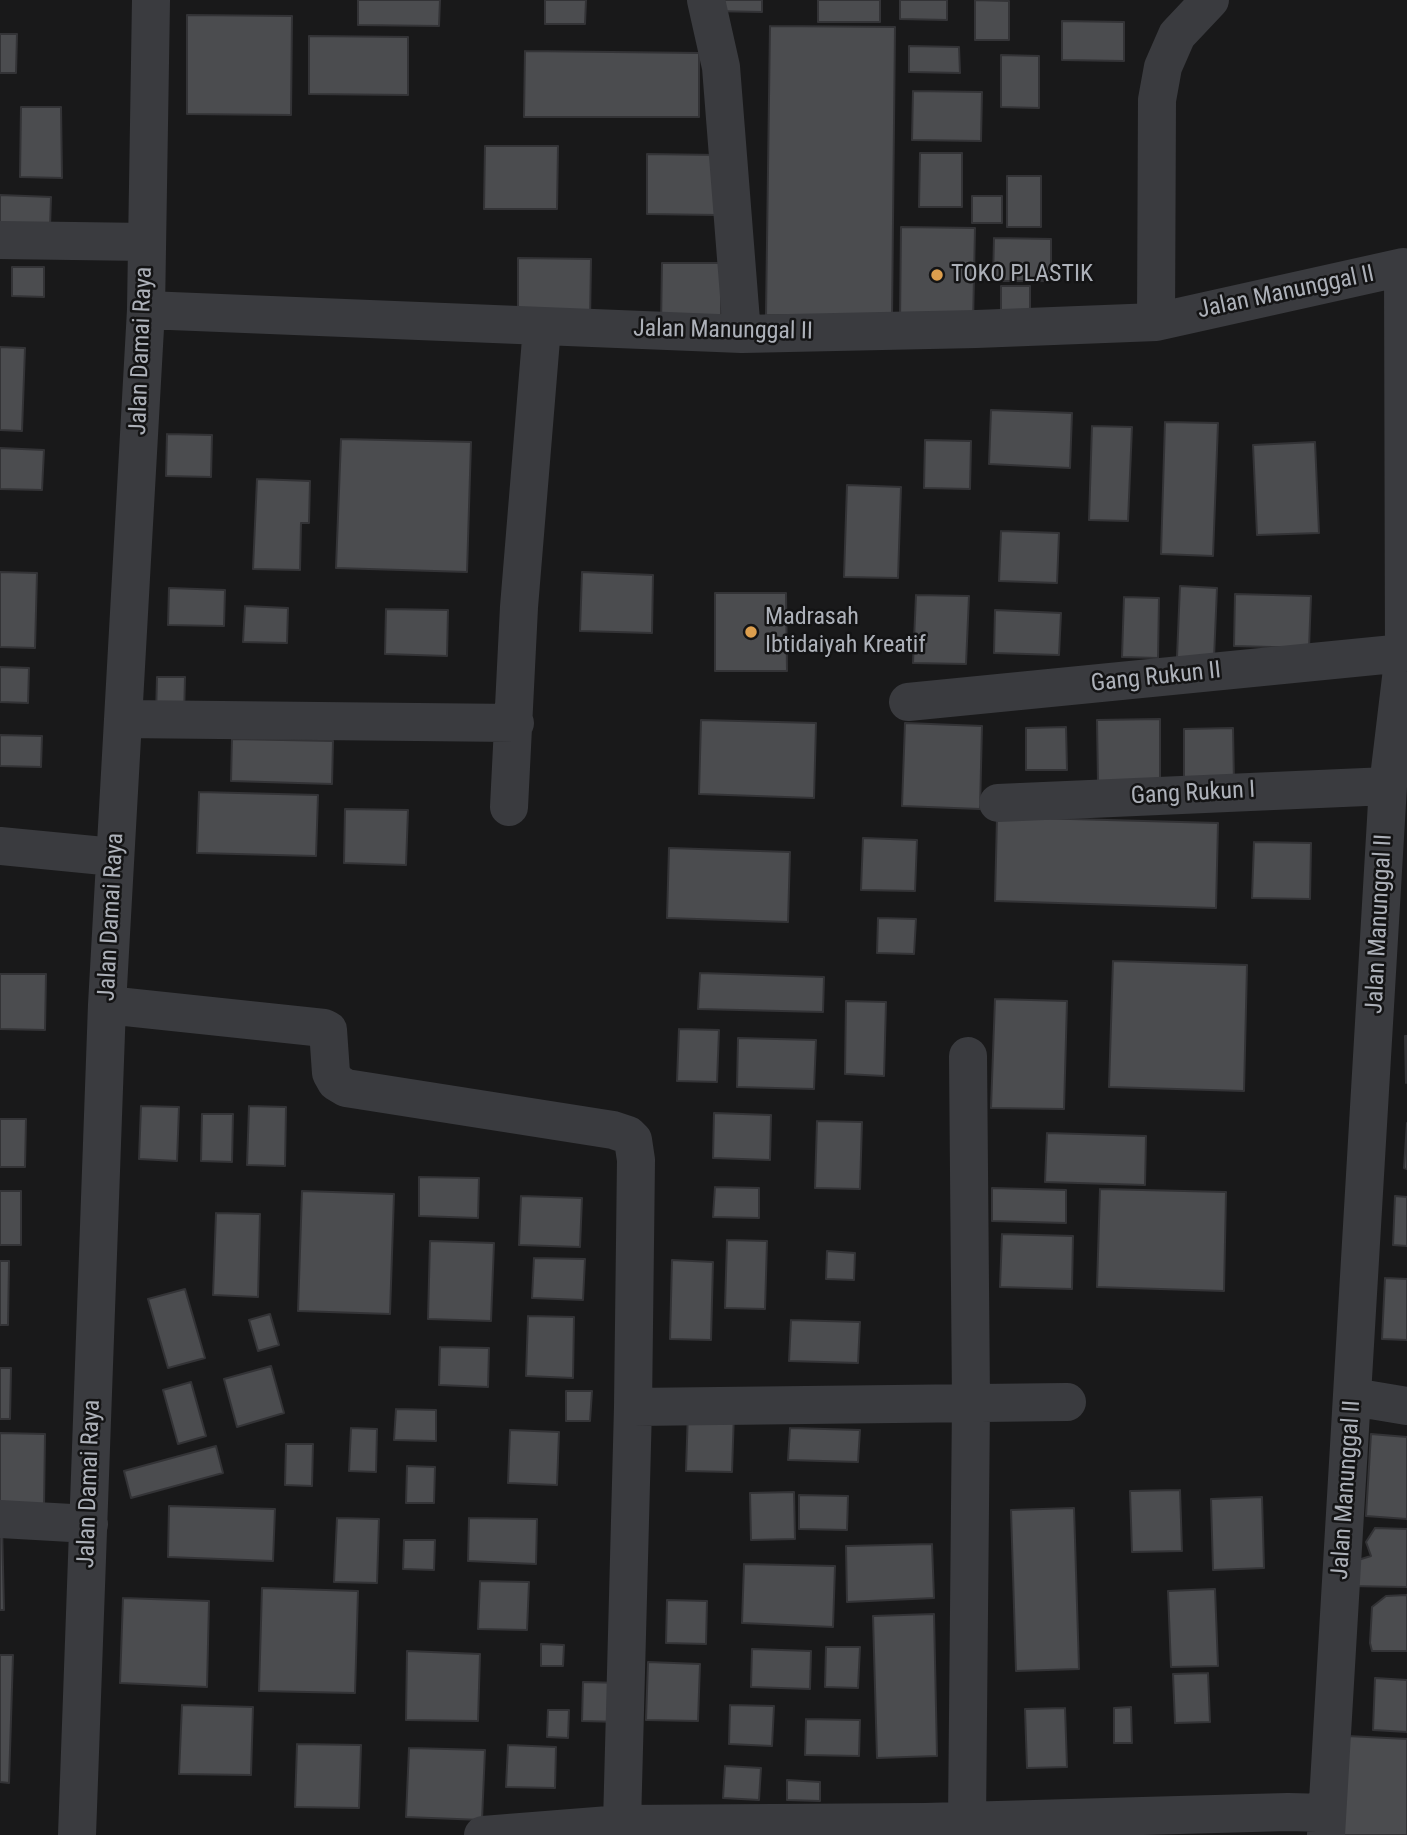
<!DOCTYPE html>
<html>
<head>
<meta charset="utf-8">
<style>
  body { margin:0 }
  canvas { display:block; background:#19191a }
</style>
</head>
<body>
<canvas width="1407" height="1835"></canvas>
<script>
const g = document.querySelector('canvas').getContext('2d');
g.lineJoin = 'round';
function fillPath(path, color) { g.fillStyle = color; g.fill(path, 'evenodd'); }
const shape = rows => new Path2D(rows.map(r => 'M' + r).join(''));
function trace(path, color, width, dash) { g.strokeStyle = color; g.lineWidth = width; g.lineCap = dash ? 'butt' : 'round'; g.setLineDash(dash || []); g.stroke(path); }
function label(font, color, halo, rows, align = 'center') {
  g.font = font + ' "Roboto Condensed",sans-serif'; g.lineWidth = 5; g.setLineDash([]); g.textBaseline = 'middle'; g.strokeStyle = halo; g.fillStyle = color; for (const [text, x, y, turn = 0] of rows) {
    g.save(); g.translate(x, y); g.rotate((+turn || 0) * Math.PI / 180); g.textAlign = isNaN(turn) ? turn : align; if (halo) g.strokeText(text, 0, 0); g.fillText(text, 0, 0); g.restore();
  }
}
const building = shape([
  [358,0,440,0,439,26,358,25,358,0],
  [545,0,586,0,585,24,545,24,545,0],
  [711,0,762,0,762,12,711,11,711,0],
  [818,0,880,0,880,22,818,22,818,0],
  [900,0,947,0,947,20,900,19,900,0],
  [975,0,1009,1,1009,40,975,40,975,0],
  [187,15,292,16,291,115,187,114,187,15],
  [1062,21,1124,22,1124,61,1062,60,1062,21],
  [770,26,895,27,892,317,766,315,770,26],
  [0,34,17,34,16,73,0,73,0,34],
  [309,36,408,37,408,95,309,94,309,36],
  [909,46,959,47,960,73,909,72,909,46],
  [525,51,699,53,699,117,524,117,525,51],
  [1001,55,1039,56,1039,108,1001,107,1001,55],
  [913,91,982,92,981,141,912,140,913,91],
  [21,107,61,107,62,178,20,177,21,107],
  [485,146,558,146,557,209,484,209,485,146],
  [920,153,962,153,962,207,919,207,920,153],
  [647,154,717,155,717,215,647,214,647,154],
  [1007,176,1041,176,1041,227,1007,227,1007,176],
  [0,195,51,197,50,227,0,226,0,195],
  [972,196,1002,196,1002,223,972,223,972,196],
  [901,227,975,228,973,324,900,323,901,227],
  [994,238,1051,239,1051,281,993,281,994,238],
  [518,258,591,259,590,321,518,321,518,258],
  [662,263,721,263,721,326,661,326,662,263],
  [12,267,44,267,44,297,12,296,12,267],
  [1001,286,1030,286,1030,319,1001,319,1001,286],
  [0,347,25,348,22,431,0,430,0,347],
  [991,410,1072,413,1070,468,989,464,991,410],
  [1165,422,1218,423,1213,556,1161,554,1165,422],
  [1092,426,1132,427,1128,521,1089,520,1092,426],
  [167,434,212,435,211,477,166,476,167,434],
  [341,439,471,442,467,572,336,568,341,439],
  [925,440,971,441,970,489,924,488,925,440],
  [1315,442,1319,533,1257,535,1253,445,1315,442],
  [0,448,44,450,42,490,0,489,0,448],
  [257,479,310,481,309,523,301,523,300,570,253,569,257,479],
  [847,485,901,487,898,578,844,577,847,485],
  [1001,531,1059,533,1057,583,999,581,1001,531],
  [0,572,37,573,35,648,0,647,0,572],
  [582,572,653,575,652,633,580,631,582,572],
  [1180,586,1217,588,1214,658,1177,657,1180,586],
  [169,588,225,590,224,626,168,625,169,588],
  [715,593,786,593,787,671,715,671,715,593],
  [1235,594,1311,596,1309,648,1234,646,1235,594],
  [916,595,969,596,966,664,913,663,916,595],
  [1124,597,1159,598,1158,658,1122,657,1124,597],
  [245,606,288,608,287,643,243,642,245,606],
  [386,609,448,610,447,656,385,654,386,609],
  [995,610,1061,613,1059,655,994,653,995,610],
  [0,667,29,668,28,703,0,702,0,667],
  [157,677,185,677,184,717,156,716,157,677],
  [1160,719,1160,783,1098,783,1097,720,1160,719],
  [701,720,816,723,814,798,699,794,701,720],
  [905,723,982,726,980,809,902,806,905,723],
  [1066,727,1067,770,1026,770,1026,728,1066,727],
  [1233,728,1234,785,1184,785,1184,729,1233,728],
  [0,735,42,736,41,767,0,766,0,735],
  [232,739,333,741,332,784,231,781,232,739],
  [199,792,318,795,316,856,197,853,199,792],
  [345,809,408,810,406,865,344,863,345,809],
  [997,817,1218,823,1216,908,995,901,997,817],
  [863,838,917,840,915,891,861,890,863,838],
  [1254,842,1311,843,1310,899,1252,898,1254,842],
  [669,848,790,852,788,922,667,918,669,848],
  [878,918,916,919,914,954,877,953,878,918],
  [1113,961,1247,965,1244,1091,1109,1087,1113,961],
  [700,973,824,977,823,1012,698,1009,700,973],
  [0,974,46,974,45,1030,0,1029,0,974],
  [995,999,1067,1001,1064,1109,991,1108,995,999],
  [846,1001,886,1002,884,1076,845,1074,846,1001],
  [679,1029,719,1030,717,1082,677,1081,679,1029],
  [1405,1036,1407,1036,1406,1083,1405,1036],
  [738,1038,816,1040,814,1089,737,1087,738,1038],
  [141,1106,179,1107,177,1161,139,1159,141,1106],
  [249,1106,286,1107,285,1166,247,1165,249,1106],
  [714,1113,771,1115,770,1160,713,1158,714,1113],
  [202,1114,233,1114,232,1162,201,1161,202,1114],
  [0,1119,26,1119,25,1167,0,1167,0,1119],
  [817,1121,862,1122,860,1189,815,1188,817,1121],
  [1407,1123,1407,1169,1404,1168,1407,1123],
  [1047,1133,1146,1136,1145,1185,1045,1182,1047,1133],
  [419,1177,479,1178,478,1218,419,1216,419,1177],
  [715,1187,759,1188,759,1218,713,1217,715,1187],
  [992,1188,1066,1190,1066,1223,992,1221,992,1188],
  [1100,1189,1226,1192,1224,1291,1097,1287,1100,1189],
  [0,1191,21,1191,21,1245,0,1245,0,1191],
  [302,1191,394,1194,390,1314,298,1311,302,1191],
  [521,1196,582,1198,580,1247,519,1245,521,1196],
  [1395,1196,1407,1197,1407,1246,1393,1245,1395,1196],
  [216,1213,260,1214,258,1297,213,1295,216,1213],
  [1002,1234,1073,1236,1072,1289,1000,1287,1002,1234],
  [727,1240,767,1241,765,1309,725,1308,727,1240],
  [430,1241,494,1243,491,1321,428,1319,430,1241],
  [827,1251,855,1253,854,1280,826,1279,827,1251],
  [534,1258,585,1259,583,1300,532,1298,534,1258],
  [672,1260,713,1262,711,1340,670,1339,672,1260],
  [0,1261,9,1261,8,1325,0,1325,0,1261],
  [1385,1278,1407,1279,1407,1340,1382,1339,1385,1278],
  [185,1289,205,1358,168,1368,148,1299,185,1289],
  [270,1314,279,1345,258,1351,249,1320,270,1314],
  [528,1316,574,1317,573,1378,526,1376,528,1316],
  [791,1320,860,1322,858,1363,789,1361,791,1320],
  [440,1347,489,1348,488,1387,439,1385,440,1347],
  [271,1366,284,1413,237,1427,224,1379,271,1366],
  [0,1368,11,1368,10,1419,0,1419,0,1368],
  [191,1382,206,1436,178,1444,163,1390,191,1382],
  [566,1391,592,1391,590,1421,566,1421,566,1391],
  [396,1409,436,1410,436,1441,394,1440,396,1409],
  [688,1411,734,1412,732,1472,686,1471,688,1411],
  [351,1428,377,1429,376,1472,349,1471,351,1428],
  [790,1428,860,1430,858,1462,788,1460,790,1428],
  [510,1430,559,1432,557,1485,508,1483,510,1430],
  [0,1433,45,1434,44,1507,0,1507,0,1433],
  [1371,1434,1407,1437,1407,1519,1366,1516,1371,1434],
  [286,1444,313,1444,312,1486,285,1485,286,1444],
  [216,1446,223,1473,131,1498,124,1471,216,1446],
  [407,1466,435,1467,434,1503,406,1503,407,1466],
  [1180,1490,1182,1551,1132,1552,1130,1491,1180,1490],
  [794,1492,795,1539,751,1540,750,1493,794,1492],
  [799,1495,848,1496,847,1530,799,1529,799,1495],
  [1262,1497,1264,1568,1213,1570,1211,1499,1262,1497],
  [169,1506,275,1509,273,1561,168,1557,169,1506],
  [1074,1508,1079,1669,1016,1671,1011,1510,1074,1508],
  [337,1518,379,1519,377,1583,334,1582,337,1518],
  [469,1518,537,1519,536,1564,468,1561,469,1518],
  [0,1525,2,1525,4,1610,0,1610,0,1525],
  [1375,1528,1407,1529,1407,1587,1348,1586,1348,1563,1371,1556,1366,1542,1375,1528],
  [404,1540,435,1540,434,1570,403,1569,404,1540],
  [932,1544,934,1598,847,1602,846,1546,932,1544],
  [744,1564,835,1566,833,1627,742,1623,744,1564],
  [480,1581,529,1582,527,1630,478,1629,480,1581],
  [262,1588,358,1591,355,1693,259,1691,262,1588],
  [1215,1589,1218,1666,1171,1667,1168,1591,1215,1589],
  [1407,1595,1407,1651,1372,1651,1370,1643,1372,1607,1386,1596,1407,1595],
  [123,1598,209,1601,207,1687,120,1683,123,1598],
  [667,1600,707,1601,706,1644,666,1643,667,1600],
  [934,1614,937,1756,877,1758,873,1616,934,1614],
  [541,1644,564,1645,563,1666,541,1666,541,1644],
  [826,1647,860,1647,858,1688,825,1687,826,1647],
  [752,1649,811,1651,810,1689,751,1687,752,1649],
  [407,1651,480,1654,478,1721,406,1720,407,1651],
  [0,1655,13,1655,9,1783,0,1782,0,1655],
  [648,1662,700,1664,698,1721,646,1720,648,1662],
  [1208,1673,1210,1722,1175,1723,1173,1674,1208,1673],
  [1375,1678,1407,1680,1407,1732,1373,1730,1375,1678],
  [583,1682,622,1683,621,1722,582,1721,583,1682],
  [182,1705,253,1707,251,1775,179,1774,182,1705],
  [730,1705,774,1706,772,1746,729,1744,730,1705],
  [1131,1707,1132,1743,1114,1743,1114,1708,1131,1707],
  [1065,1708,1067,1767,1027,1768,1025,1709,1065,1708],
  [548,1710,569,1710,568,1738,547,1737,548,1710],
  [806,1719,860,1720,859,1756,805,1755,806,1719],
  [1347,1736,1407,1739,1407,1835,1342,1835,1347,1736],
  [297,1744,361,1745,359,1808,295,1807,297,1744],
  [508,1745,556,1747,555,1788,506,1787,508,1745],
  [409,1748,485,1750,482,1820,406,1817,409,1748],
  [725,1766,761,1768,759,1800,723,1798,725,1766],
  [787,1780,820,1782,820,1801,787,1800,787,1780]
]);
const minor = shape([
  [706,0,721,67,742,334],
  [0,240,147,242],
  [146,310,742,334,976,329,1156,322,1403,267,1404,653,1388,786,1326,1835],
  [1156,322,1157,100,1163,67,1177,35,1210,0],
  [908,702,1404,653],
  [123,719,515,723],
  [998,803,1388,786],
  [509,807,519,607,542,327],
  [0,846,114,857],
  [107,1005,324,1028,328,1030,331,1073,336,1082,346,1088,613,1130,628,1135,633,1140,636,1160,633,1407,622,1824],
  [1353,1397,1407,1406],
  [633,1407,1067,1402],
  [0,1519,89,1524],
  [967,1821,971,1402,968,1056],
  [77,1835,107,1005,146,310,151,0],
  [483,1835,622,1824,925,1822,1288,1812,1327,1813]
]);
const markers = [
  [937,275,7,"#dd9f4e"],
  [751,632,7,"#dd9f4e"]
];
const poiNames = [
  ["TOKO PLASTIK",951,275],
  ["Madrasah",765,618],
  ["Ibtidaiyah Kreatif",765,646]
];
const streetNames = [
  ["Jalan Manunggal II",1286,293,-12],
  ["Jalan Manunggal II",723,331,1],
  ["Jalan Damai Raya",142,351,-88],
  ["Gang Rukun II",1156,678,-6],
  ["Gang Rukun I",1193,794,-3],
  ["Jalan Damai Raya",112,917,-87],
  ["Jalan Manunggal II",1380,924,-87],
  ["Jalan Damai Raya",90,1484,-88],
  ["Jalan Manunggal II",1347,1490,-86]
];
fillPath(building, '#4b4c4f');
trace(building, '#333336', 2);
trace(minor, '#3a3b3f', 38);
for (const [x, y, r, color] of markers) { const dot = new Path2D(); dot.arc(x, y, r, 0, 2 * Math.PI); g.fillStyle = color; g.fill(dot); trace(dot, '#141415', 2.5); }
label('24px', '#adb1b9', '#141415', poiNames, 'left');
label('24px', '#adb1b9', '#141415', streetNames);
</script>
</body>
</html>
